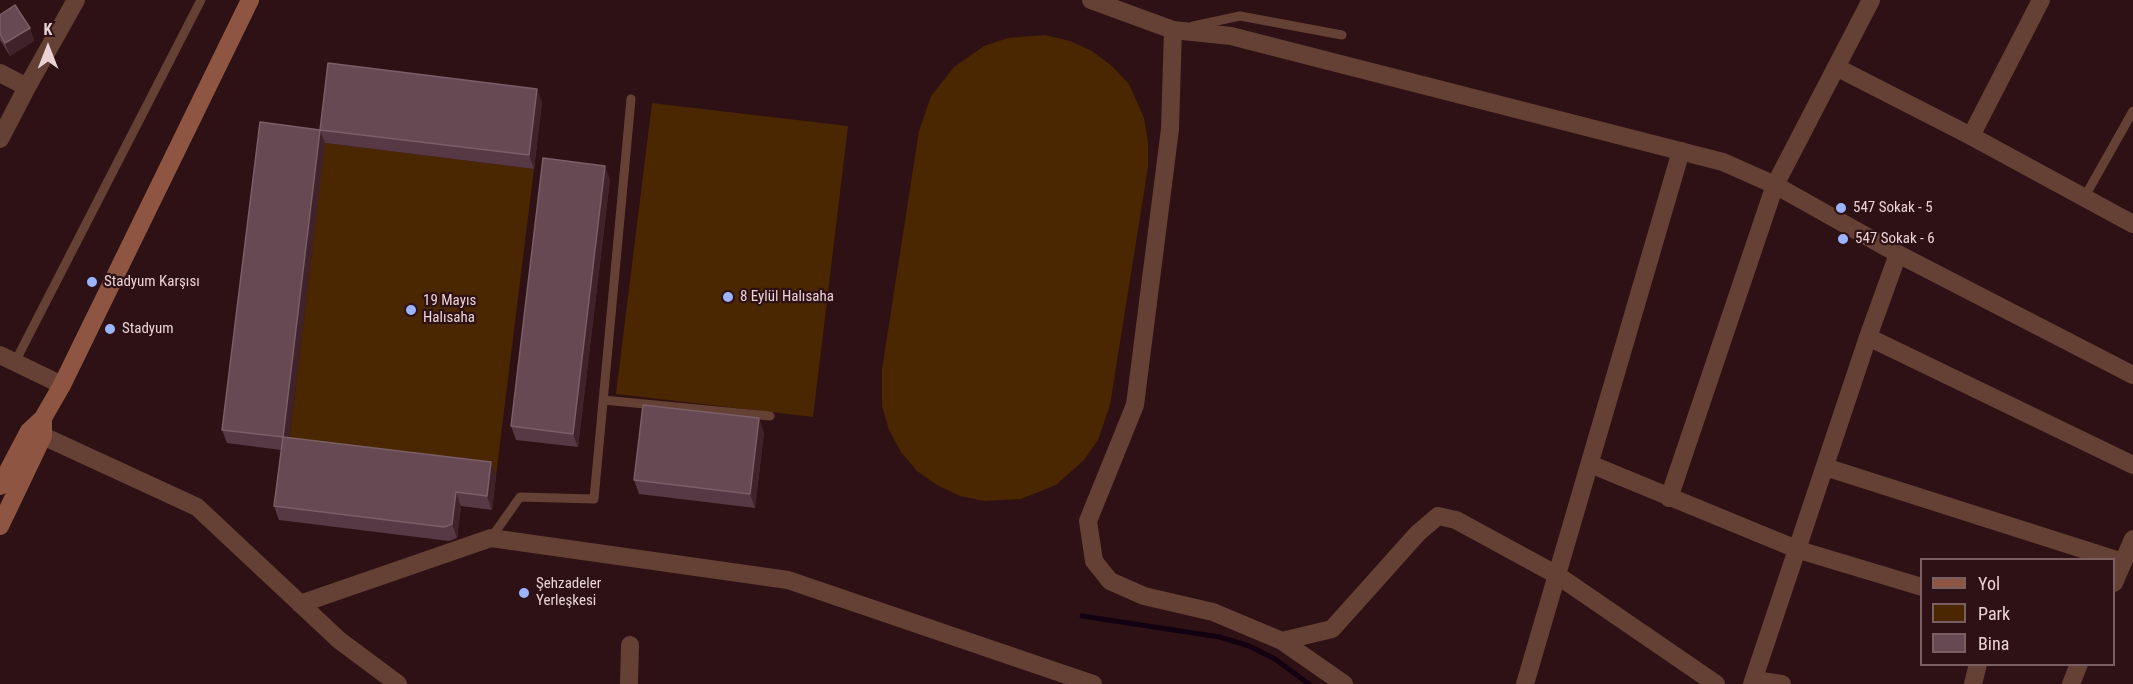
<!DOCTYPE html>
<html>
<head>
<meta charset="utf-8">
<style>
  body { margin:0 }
  #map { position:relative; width:2133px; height:684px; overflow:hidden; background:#2e1114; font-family:"Roboto Condensed",sans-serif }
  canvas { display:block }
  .legend { position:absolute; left:1920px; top:558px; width:195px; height:108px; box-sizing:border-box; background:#2e1114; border:2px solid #795f61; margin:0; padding:8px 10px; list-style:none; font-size:18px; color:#e9d3d4 }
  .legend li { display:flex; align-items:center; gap:12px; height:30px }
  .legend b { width:30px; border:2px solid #795f61 }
  .north { position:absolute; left:18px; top:18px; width:60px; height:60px; -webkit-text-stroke:4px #2e1114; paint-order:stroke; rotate:0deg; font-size:16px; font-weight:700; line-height:24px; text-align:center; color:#e9d3d4 }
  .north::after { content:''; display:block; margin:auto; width:21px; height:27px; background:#e9d3d4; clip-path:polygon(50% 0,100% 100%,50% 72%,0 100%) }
</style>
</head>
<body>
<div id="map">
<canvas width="2133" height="684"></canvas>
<ul class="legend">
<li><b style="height:8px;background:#8e5542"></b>Yol</li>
<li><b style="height:16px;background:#4a2601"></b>Park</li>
<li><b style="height:16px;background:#664953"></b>Bina</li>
</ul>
<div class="north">K</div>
</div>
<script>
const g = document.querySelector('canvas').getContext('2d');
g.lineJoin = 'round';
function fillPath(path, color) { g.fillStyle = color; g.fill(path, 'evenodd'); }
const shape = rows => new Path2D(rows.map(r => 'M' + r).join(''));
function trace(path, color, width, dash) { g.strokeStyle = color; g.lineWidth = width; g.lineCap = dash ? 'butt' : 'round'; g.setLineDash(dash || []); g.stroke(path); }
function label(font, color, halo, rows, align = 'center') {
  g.font = font + ' "Roboto Condensed",sans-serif'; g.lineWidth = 4.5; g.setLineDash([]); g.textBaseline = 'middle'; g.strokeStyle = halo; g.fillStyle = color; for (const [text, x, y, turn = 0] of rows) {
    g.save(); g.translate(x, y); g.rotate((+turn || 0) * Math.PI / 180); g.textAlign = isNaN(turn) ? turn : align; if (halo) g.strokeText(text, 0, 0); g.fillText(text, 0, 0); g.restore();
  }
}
const green = shape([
  [1045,35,1070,41,1092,51,1112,66,1129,84,1144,118,1148,143,1148,167,1110,405,1098,440,1084,460,1056,485,1021,499,984,501,960,496,937,485,917,471,901,452,889,430,882,406,882,369,919,131,931,96,954,67,984,46,1008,38],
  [652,103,848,126,813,417,616,394],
  [325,143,534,169,496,476,288,450]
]);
const stream = shape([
  [1082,616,1220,637,1249,646,1275,659,1309,684]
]);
const service = shape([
  [1193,26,1240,16,1342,35],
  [2084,198,2133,111],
  [15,362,201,0],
  [603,400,770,416],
  [491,538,520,497,594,499,631,99]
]);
const minor = shape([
  [1173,30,1170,129,1135,405,1088,521,1094,561,1110,581,1144,596,1213,612,1282,641,1344,684],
  [1836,67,1971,136,2133,224],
  [0,73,27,87],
  [1971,136,2041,0],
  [0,139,27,87,76,0],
  [1868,337,2133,465],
  [0,355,62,385],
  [43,436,197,507,339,640,398,684],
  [1590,464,1799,550,1922,587],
  [1825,467,2123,562],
  [1669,498,1775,185,1871,0],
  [300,604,491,538,788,580,1093,684],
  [1282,641,1332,629,1418,533,1438,516,1456,520,1557,575,1716,684],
  [1754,680,1782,684],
  [629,684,630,645],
  [1525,684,1681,151],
  [1752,684,1868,337,1898,254],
  [1973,684,1978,664]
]);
const tertiary = shape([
  [1091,0,1173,30,1231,36,1723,162,1775,185,1898,254,2133,375],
  [2114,583,2133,539],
  [2071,684,2079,664]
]);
const secondary = shape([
  [0,486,29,431,43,418],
  [0,526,43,436,43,418,62,385,250,0]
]);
const wall = shape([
  [0,15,30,28,34,41,10,56,0,40],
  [542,102,534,169,325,143,289,438,496,476,492,510,461,506,457,538,449,541,279,520,274,506,281,450,227,443,222,430,320,130],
  [610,179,578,447,516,440,511,426],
  [764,432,755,508,639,494,634,480]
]);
const shadedWall = shape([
  [30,28,34,41,10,56,5,43],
  [537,89,542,102,534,169,529,155],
  [320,130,325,143,288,450,283,437],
  [605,166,610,179,578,447,573,434],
  [759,418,764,432,755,508,750,494],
  [491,462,496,476,492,510,487,496],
  [456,492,461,506,457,538,452,524]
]);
const building = shape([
  [15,5,30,28,5,43,0,34,0,15,15,5],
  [328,63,537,89,529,155,320,130,328,63],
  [260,122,320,130,283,437,222,430,260,122],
  [543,158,605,166,573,434,511,426,543,158],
  [643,405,759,418,750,494,634,480,643,405],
  [283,437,491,462,487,496,456,492,452,524,444,527,274,506,283,437]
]);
const markers = [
  [1841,208,6,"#9cb4fd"],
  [1843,239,6,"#9cb4fd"],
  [92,282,6,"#9cb4fd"],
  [728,297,6,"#9cb4fd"],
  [411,310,6,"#9cb4fd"],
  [110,329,6,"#9cb4fd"],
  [524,593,6,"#9cb4fd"]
];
const poiNames = [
  ["547 Sokak - 5",1853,208],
  ["547 Sokak - 6",1855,239],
  ["Stadyum Karşısı",104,282],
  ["8 Eylül Halısaha",740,297],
  ["19 Mayıs",423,301],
  ["Halısaha",423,318],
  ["Stadyum",122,329],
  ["Şehzadeler",536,584],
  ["Yerleşkesi",536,601]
];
fillPath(green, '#4a2601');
trace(stream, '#130010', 5);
trace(service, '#654135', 9);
trace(minor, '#654135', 18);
trace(tertiary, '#654135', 18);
trace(secondary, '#8e5542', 18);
fillPath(wall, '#563944');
fillPath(shadedWall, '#3f222a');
fillPath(building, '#664953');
trace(building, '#7a5f68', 1.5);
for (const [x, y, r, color] of markers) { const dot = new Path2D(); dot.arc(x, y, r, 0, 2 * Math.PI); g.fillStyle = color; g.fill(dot); trace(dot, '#2e1114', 2); }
label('15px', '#e9d3d4', '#2e1114', poiNames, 'left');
</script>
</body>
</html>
